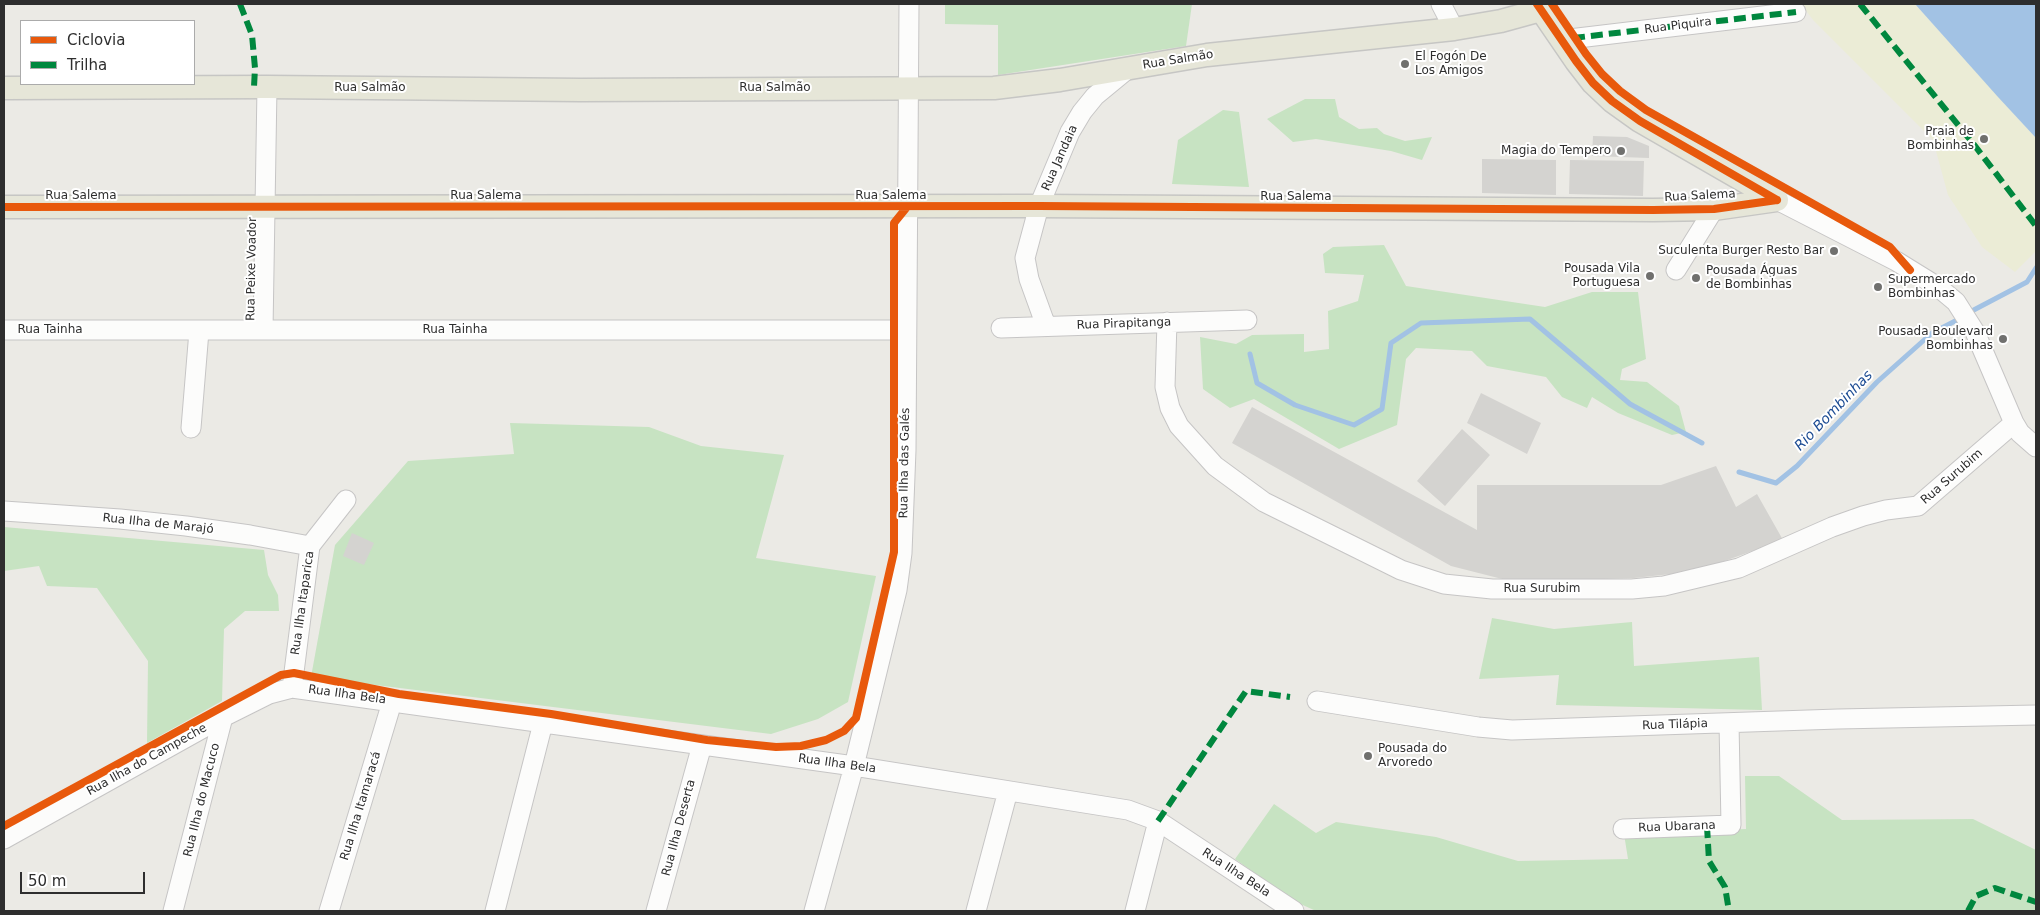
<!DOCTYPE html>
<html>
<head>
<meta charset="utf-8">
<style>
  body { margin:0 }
  #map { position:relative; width:2040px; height:915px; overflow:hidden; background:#ebeae5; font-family:"DejaVu Sans",sans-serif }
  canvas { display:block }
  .frame { position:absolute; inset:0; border:5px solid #2e2e2e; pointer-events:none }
  .legend { position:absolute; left:20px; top:20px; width:175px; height:65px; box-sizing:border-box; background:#fff; border:1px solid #ababab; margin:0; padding:6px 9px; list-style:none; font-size:15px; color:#2e2e2e }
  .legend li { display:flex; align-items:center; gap:10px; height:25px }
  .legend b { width:25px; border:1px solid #ababab }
  .scale { position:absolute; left:20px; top:872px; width:125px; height:22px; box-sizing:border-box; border:2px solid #2e2e2e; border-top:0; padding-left:6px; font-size:15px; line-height:18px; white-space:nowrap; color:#2e2e2e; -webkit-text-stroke:4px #fff; paint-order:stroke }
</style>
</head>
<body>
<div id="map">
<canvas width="2040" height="915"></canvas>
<div class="frame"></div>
<ul class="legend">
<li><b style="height:6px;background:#e8590c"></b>Ciclovia</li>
<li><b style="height:6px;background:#00873e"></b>Trilha</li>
</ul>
<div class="scale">50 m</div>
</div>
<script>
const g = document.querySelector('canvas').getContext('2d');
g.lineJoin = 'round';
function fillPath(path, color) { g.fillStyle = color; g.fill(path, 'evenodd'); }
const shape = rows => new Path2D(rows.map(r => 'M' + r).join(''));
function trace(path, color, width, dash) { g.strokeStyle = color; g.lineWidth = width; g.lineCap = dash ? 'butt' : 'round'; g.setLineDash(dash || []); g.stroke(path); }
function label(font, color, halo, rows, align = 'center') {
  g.font = font + ' "DejaVu Sans",sans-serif'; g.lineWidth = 4; g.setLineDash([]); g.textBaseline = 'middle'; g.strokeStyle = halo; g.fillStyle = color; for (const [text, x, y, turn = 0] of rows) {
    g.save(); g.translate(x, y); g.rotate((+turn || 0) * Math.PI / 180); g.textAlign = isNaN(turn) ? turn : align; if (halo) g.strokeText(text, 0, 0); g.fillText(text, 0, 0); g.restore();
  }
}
const green = shape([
  [945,4,1192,4,1186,46,998,75,998,25,945,24],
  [1305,99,1335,99,1339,117,1359,129,1377,128,1384,134,1405,141,1432,137,1422,160,1391,151,1316,139,1293,142,1267,119],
  [1223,110,1239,112,1249,187,1172,184,1178,140],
  [1384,245,1406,286,1545,307,1592,292,1638,292,1646,359,1622,369,1620,380,1647,382,1679,406,1686,432,1672,435,1618,413,1592,397,1587,408,1562,397,1546,377,1487,366,1472,351,1416,348,1406,359,1397,425,1339,449,1254,399,1230,408,1203,389,1200,337,1236,344,1252,335,1304,334,1304,352,1329,349,1328,311,1358,301,1364,275,1325,273,1323,254,1333,247],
  [510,423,649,427,701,446,784,455,756,558,876,576,848,702,818,719,771,734,311,677,335,545,408,461,514,454],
  [4,527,264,550,268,575,278,595,279,611,245,611,224,629,222,701,147,743,148,661,97,588,47,586,39,566,4,571],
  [1492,618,1554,629,1632,622,1634,666,1759,657,1762,710,1556,705,1559,675,1479,679],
  [1745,776,1779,776,1842,820,1973,819,2036,850,2036,911,1316,911,1294,901,1235,859,1274,804,1316,833,1336,822,1436,837,1518,861,1628,859,1624,834,1746,829]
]);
const sand = shape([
  [1801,4,1915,4,2036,138,2036,251,2015,272,1982,247,1948,195,1933,140,1813,20]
]);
const water = shape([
  [1915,4,2036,4,2036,138,1998,97]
]);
const stream = shape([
  [1968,313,2027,282,2036,268],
  [1250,354,1257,383,1295,405,1354,425,1382,409,1391,343,1421,323,1530,319,1630,404,1702,443],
  [1739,472,1776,483,1797,466,1877,382,1932,333,1961,318]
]);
const building = shape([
  [1593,136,1627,137,1649,146,1649,158,1592,156],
  [1482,159,1556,160,1556,195,1482,193],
  [1570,160,1644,161,1643,196,1569,194],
  [1481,393,1541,423,1527,454,1467,423],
  [1252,407,1477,530,1477,485,1661,485,1716,466,1736,507,1757,494,1783,540,1719,563,1671,574,1634,578,1514,582,1451,566,1232,443],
  [1462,429,1490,455,1445,506,1417,481],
  [352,533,374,543,364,565,343,556]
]);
const minor = shape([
  [1441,4,1454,29],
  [1561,40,1796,12],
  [1777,200,1896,261,1938,287,1956,302,1975,332,2014,423,2020,433,2036,447],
  [1676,270,1714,209],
  [1167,322,1165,387,1170,408,1179,426,1215,466,1264,502,1401,570,1444,584,1492,589,1632,589,1664,586,1739,568,1832,527,1863,516,1886,510,1918,506,2014,423],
  [1046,326,1029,279,1025,258,1039,206,1070,132,1082,112,1095,96,1129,68],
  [1001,328,1247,320],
  [4,330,906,330],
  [263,330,267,87],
  [191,428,199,331],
  [4,511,120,519,186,526,250,535,310,546],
  [292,688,310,546,346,500],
  [1317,701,1478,727,1512,730,1838,719,2036,715],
  [1623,829,1731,825,1729,723],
  [4,839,223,717,269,694,292,688,854,766,1128,810,1158,821,1294,911],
  [173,911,223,717],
  [329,911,392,702],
  [495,911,543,723],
  [656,911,702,745],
  [814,911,854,766,897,590,902,553,906,450,909,4],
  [976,911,1008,791],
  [1135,911,1158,821]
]);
const major = shape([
  [1537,4,1576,61,1593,83,1612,101,1640,121,1777,200],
  [4,88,267,87,581,90,994,88,1060,80,1207,55,1454,29,1501,21,1541,10],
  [4,207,1039,206,1653,210,1714,209,1777,200]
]);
const quiet = shape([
  [240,4,252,35,255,68,254,87],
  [1860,4,1972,142,2036,226],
  [1573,38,1796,12],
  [1158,821,1246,691,1290,697],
  [1707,826,1709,861,1725,887,1729,911],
  [1968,911,1976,896,1995,888,2036,902]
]);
const cycleway = shape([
  [1537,4,1576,61,1593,83,1612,101,1640,121,1777,200],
  [1552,4,1586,54,1602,74,1620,91,1646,110,1890,247,1910,270],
  [4,207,1039,206,1653,210,1714,209,1777,200],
  [4,826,281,675,294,673,399,694,551,714,707,740,776,747,801,746,826,740,844,731,856,718,894,552,894,223,907,207]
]);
const markers = [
  [1405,64,5,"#70706e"],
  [1984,139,5,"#70706e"],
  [1621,151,5,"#70706e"],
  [1834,251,5,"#70706e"],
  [1650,276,5,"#70706e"],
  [1696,278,5,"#70706e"],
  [1878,287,5,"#70706e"],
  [2003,339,5,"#70706e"],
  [1368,756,5,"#70706e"]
];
const streetNames = [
  ["Rua Piquira",1678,26,-7],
  ["Rua Salmão",1178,60,-9],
  ["Rua Salmão",370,88],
  ["Rua Salmão",775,88],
  ["Rua Jandaia",1060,158,-66],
  ["Rua Salema",81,196],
  ["Rua Salema",486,196],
  ["Rua Salema",891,196],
  ["Rua Salema",1700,196,-3],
  ["Rua Salema",1296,197],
  ["Rua Peixe Voador",252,269,-89],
  ["Rua Pirapitanga",1124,324,-2],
  ["Rua Tainha",50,330],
  ["Rua Tainha",455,330],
  ["Rua Ilha das Galés",905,463,-89],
  ["Rua Surubim",1952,477,-41],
  ["Rua Ilha de Marajó",158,524,6],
  ["Rua Surubim",1542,589],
  ["Rua Ilha Itaparica",303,603,-82],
  ["Rua Ilha Bela",347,695,8],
  ["Rua Tilápia",1675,725,-2],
  ["Rua Ilha do Campeche",147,760,-29],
  ["Rua Ilha Bela",837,764,8],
  ["Rua Ilha do Macuco",202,800,-76],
  ["Rua Ilha Itamaracá",361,806,-73],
  ["Rua Ubarana",1677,827,-2],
  ["Rua Ilha Deserta",679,828,-75],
  ["Rua Ilha Bela",1236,873,33]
];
const poiNames = [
  ["El Fogón De",1415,57,"left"],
  ["Los Amigos",1415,71,"left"],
  ["Praia de",1974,132],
  ["Bombinhas",1974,146],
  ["Magia do Tempero",1611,151],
  ["Suculenta Burger Resto Bar",1824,251],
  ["Pousada Vila",1640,269],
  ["Portuguesa",1640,283],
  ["Pousada Águas",1706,271,"left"],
  ["de Bombinhas",1706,285,"left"],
  ["Supermercado",1888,280,"left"],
  ["Bombinhas",1888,294,"left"],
  ["Pousada Boulevard",1993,332],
  ["Bombinhas",1993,346],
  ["Pousada do",1378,749,"left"],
  ["Arvoredo",1378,763,"left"]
];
const waterNames = [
  ["Rio Bombinhas",1834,411,-46]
];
fillPath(green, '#c7e3c2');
fillPath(sand, '#ebecd6');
fillPath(water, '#a2c2e4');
trace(stream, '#a2c2e4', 5);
fillPath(building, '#d4d3d0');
trace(minor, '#c6c5c5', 21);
trace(major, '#c6c6c4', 25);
trace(minor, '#fcfcfb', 19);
trace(major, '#e6e6d8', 22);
trace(quiet, '#00873e', 6, [12, 6]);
trace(cycleway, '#e8590c', 8);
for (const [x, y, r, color] of markers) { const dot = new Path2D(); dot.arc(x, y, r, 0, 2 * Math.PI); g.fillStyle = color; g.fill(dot); trace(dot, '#fff', 2); }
label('12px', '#2e2e2e', '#fff', streetNames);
label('12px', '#2e2e2e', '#fff', poiNames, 'right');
label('italic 14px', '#1d4c93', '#fff', waterNames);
</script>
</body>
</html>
